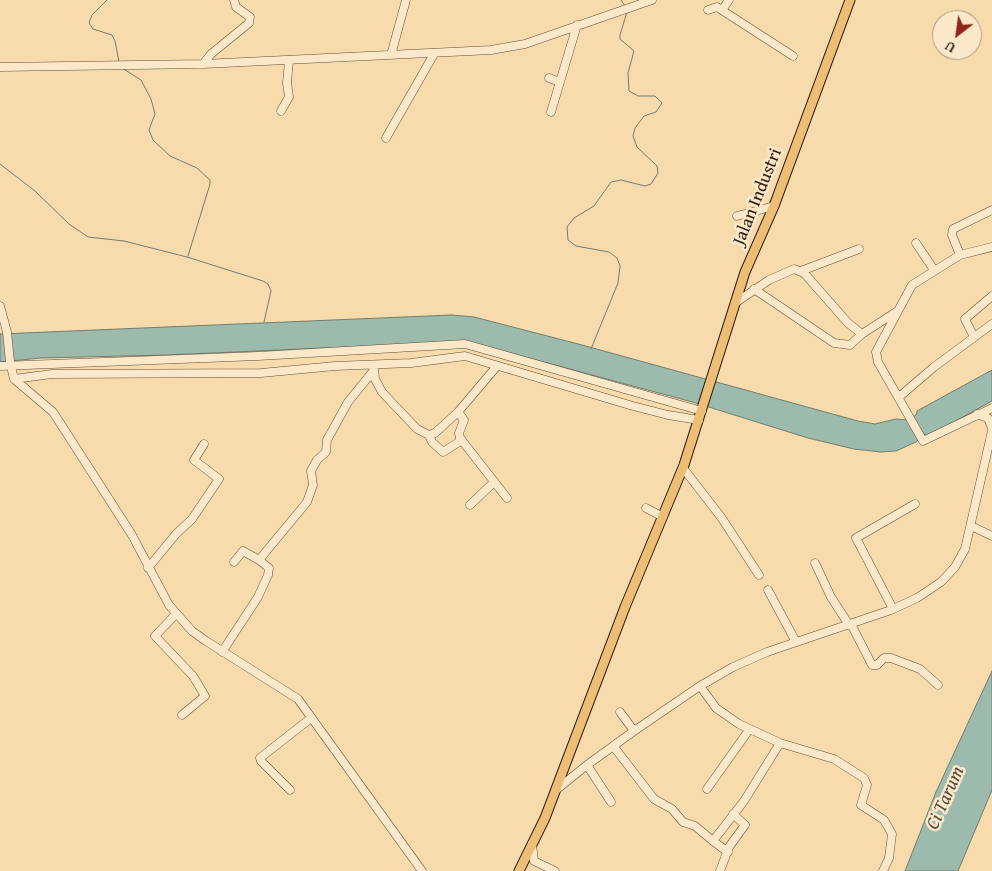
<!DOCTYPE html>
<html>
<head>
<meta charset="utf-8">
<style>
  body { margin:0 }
  #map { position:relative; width:992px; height:871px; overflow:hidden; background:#f8dbac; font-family:"Gentium Book Plus",serif }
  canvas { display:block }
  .north { position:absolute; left:932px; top:10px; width:50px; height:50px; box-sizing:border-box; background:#fae8c9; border:1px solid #a9987f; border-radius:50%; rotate:210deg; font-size:14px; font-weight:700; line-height:20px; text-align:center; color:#301f11 }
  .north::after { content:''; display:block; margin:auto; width:18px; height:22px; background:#8f2418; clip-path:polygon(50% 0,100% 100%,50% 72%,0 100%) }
</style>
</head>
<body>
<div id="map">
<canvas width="992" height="871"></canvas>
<div class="north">U</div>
</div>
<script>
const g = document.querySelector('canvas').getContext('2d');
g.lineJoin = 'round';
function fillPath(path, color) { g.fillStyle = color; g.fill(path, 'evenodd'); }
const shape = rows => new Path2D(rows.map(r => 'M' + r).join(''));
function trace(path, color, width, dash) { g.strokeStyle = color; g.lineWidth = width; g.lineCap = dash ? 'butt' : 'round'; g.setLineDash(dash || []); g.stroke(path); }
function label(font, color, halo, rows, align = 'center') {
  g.font = font + ' "Gentium Book Plus",serif'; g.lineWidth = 5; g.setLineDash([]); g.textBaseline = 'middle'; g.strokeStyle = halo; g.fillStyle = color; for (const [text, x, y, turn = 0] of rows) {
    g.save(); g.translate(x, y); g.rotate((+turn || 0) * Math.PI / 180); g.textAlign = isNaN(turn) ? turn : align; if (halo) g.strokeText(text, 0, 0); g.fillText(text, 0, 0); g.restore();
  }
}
const water = shape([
  [452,315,474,317,582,345,858,421,875,424,896,419,908,420,916,415,917,411,992,370,992,401,930,435,925,434,916,442,896,451,881,452,854,449,808,438,696,403,477,344,459,342,166,355,41,358,0,362,0,334,452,315],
  [992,671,992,790,958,871,905,871,936,792,992,671]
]);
const stream = shape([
  [107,0,92,15,89,23,93,29,112,35,115,41,119,62],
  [621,0,625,6],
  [122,68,141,80,151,99,155,114,149,130,153,140,170,156,197,168,210,180,210,184,188,256],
  [0,164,35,191,69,224,88,237,124,241,187,257,263,281,268,284,271,291,264,322],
  [591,349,618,283,620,266,617,258,609,252,576,246,568,240,567,227,574,218,594,206,611,182,621,180,645,186,651,184,658,173,657,166,637,147,633,136,635,128,644,116,656,112,662,103,655,96,638,96,629,91,628,73,634,51,620,39,620,35,627,12]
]);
const minor = shape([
  [708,10,717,7,793,56],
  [722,10,729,0],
  [391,55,406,0],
  [203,64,211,54,249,23,250,17,236,7,234,0],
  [0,67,203,64,491,50,525,44,652,0],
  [549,78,560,82],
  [281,111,289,97,287,83,289,61],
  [551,112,577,25],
  [386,138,434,54],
  [737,216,774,206],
  [916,243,934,270],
  [992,247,960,255,912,285,876,352,878,362,923,441,992,408],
  [960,255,952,235,953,229,992,210],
  [801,271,859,249],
  [754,289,834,343,850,345,862,334],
  [735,303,769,280,794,269,804,273,848,323,862,334,896,312],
  [0,306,7,332,10,362,14,379,53,412,132,535,169,605,192,631,206,641,298,699,422,871],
  [974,337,965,319,992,296],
  [0,366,258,356,465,344,702,411],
  [374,367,375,379,382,392,417,429,429,435,435,433,458,412,497,366],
  [14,379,52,374,261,373,335,366,411,363,465,356,633,406,668,415,699,420],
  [899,397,934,367,992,324],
  [458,412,464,420,459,433,460,438,507,498],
  [977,414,988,418,992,428],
  [429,435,432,442,443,452,462,440],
  [683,468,721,517,759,575],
  [470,505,494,482],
  [646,508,663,517],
  [971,526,992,536],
  [234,562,243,551,259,560],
  [815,563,831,597,849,625],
  [148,568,176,534,192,519,219,479,194,460,204,444],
  [768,590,796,642],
  [893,609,856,538,915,504],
  [176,614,155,636,193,676,205,696,182,715],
  [851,624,872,665,877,665,884,658,891,658,920,669,938,685],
  [222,652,258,597,268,575,269,568,259,560,307,502,313,485,311,471,317,460,326,452,327,440,348,402,374,370],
  [700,686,716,708,739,724,780,743,834,759,864,778,867,785,861,805,884,820,892,834,889,858,883,871],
  [620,712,634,731],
  [614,747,654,799,672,809,683,822,695,826,713,841,744,801,780,743],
  [587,765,611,802],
  [707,789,749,730],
  [290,790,261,761,260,758,311,718],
  [556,790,587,765,634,731,700,686,733,667,767,652,891,610,917,598,941,582,955,567,965,549,992,431],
  [713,841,728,852],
  [532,844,534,861,555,871],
  [720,871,729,847,745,825,733,814]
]);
const major = shape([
  [519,871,545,818,625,607,684,465,745,272,774,206,850,0]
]);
const streetNames = [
  ["Jalan Industri",758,197,-68]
];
const waterNames = [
  ["Ci Tarum",946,798,-66]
];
fillPath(water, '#9dbbad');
trace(water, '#717d6f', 1);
trace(stream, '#717d6f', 1);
trace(minor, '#624e38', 9);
trace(major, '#301f11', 11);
trace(minor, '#fae8c9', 8);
trace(major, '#ecbe76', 9);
label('18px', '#301f11', '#fae8c9', streetNames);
label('italic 19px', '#514e40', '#fae8c9', waterNames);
</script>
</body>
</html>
